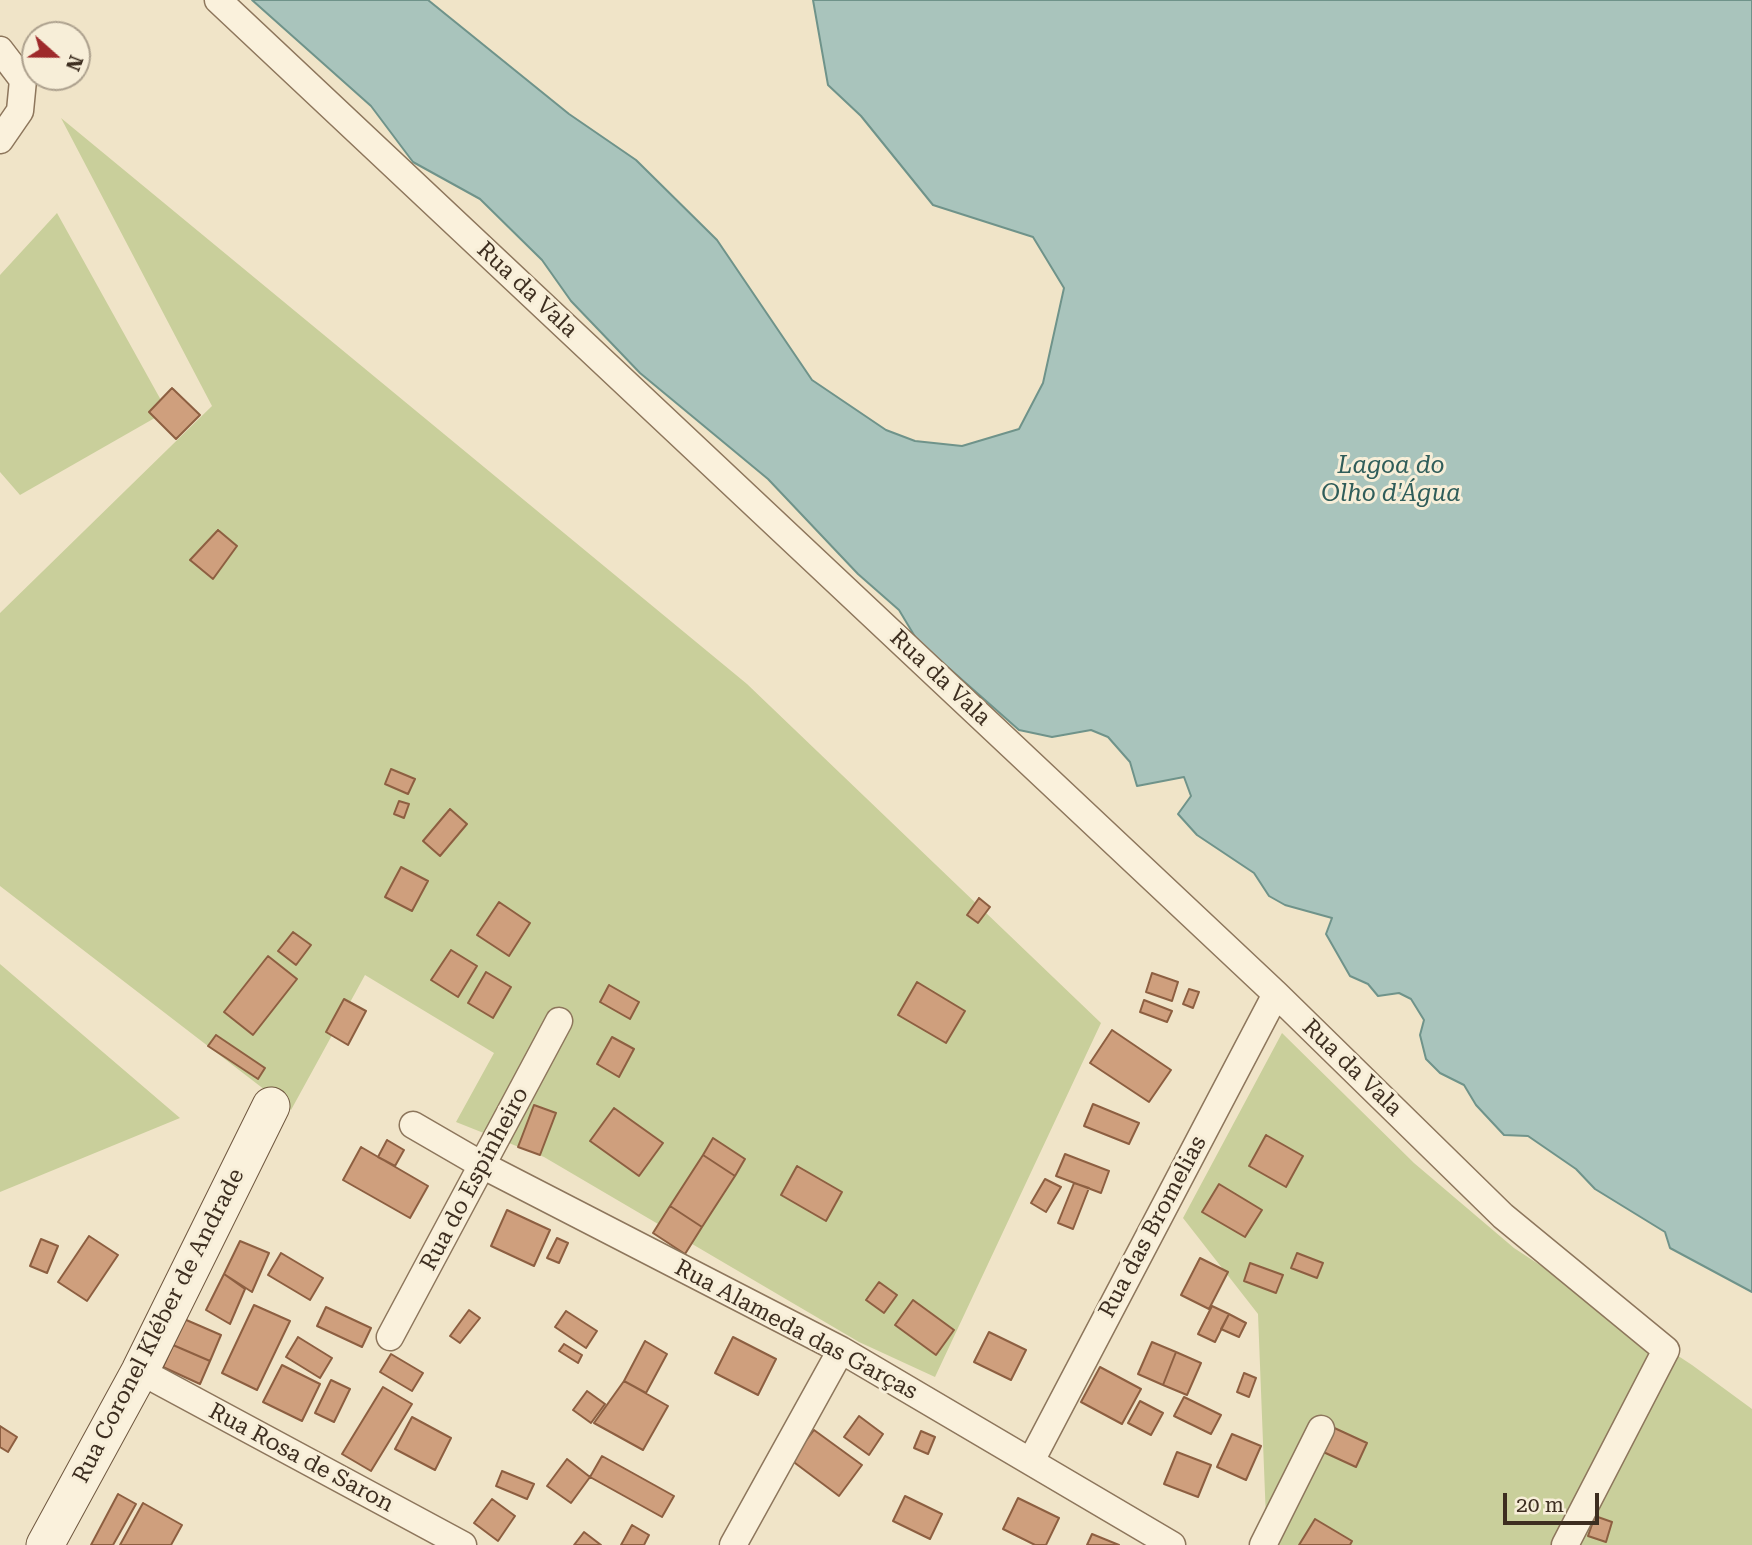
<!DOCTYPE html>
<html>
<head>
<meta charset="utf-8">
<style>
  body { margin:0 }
  #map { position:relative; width:1752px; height:1545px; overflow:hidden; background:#f0e4c8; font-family:"Roboto Serif",serif }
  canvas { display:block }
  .north { position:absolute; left:21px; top:21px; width:70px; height:70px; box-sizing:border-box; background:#f7eed8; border:2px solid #ada18e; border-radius:50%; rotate:111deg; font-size:19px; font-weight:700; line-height:28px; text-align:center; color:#3d2e20 }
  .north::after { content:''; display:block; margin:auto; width:24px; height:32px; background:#9e2a2b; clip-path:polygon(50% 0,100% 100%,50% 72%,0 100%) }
  .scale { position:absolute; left:1503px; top:1493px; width:96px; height:32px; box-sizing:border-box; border:4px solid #3d2e20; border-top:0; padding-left:9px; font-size:21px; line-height:24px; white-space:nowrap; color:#3d2e20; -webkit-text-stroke:5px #f7eed8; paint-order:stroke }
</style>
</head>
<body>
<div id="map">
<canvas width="1752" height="1545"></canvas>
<div class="north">N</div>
<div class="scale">20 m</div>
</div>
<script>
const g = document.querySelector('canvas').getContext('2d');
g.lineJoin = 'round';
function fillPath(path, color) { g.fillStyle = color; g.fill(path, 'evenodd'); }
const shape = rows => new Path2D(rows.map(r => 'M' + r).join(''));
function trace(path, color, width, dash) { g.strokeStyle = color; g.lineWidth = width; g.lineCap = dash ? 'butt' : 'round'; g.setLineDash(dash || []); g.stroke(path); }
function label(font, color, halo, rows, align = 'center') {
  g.font = font + ' "Roboto Serif",serif'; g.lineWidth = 6; g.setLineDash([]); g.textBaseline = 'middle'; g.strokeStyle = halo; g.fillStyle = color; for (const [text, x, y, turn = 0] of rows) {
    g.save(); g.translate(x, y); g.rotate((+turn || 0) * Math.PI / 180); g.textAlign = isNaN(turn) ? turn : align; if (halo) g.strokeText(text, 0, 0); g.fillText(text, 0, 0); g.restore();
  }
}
const green = shape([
  [61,118,747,684,1101,1023,935,1377,859,1342,544,1157,456,1122,494,1053,365,975,291,1110,0,886,0,613,212,406],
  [57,213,167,411,20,495,0,472,0,275],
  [0,964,180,1118,0,1192],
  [1282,1033,1414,1163,1514,1248,1692,1365,1752,1409,1752,1545,1267,1545,1258,1314,1183,1218]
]);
const water = shape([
  [252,0,428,0,569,114,636,160,717,240,812,380,886,430,915,441,962,446,1019,429,1043,383,1064,288,1033,237,933,205,861,116,828,85,813,0,1752,0,1752,1292,1670,1248,1665,1232,1595,1189,1576,1169,1528,1136,1504,1135,1476,1105,1464,1085,1440,1073,1426,1059,1420,1035,1424,1020,1411,999,1399,993,1378,996,1368,984,1350,976,1326,934,1332,918,1285,905,1269,896,1254,873,1197,835,1178,814,1191,796,1184,777,1137,786,1130,762,1108,737,1091,730,1052,737,1019,730,917,640,899,610,858,574,768,479,640,373,571,301,542,260,480,199,413,162,371,106,252,0]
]);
const building = shape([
  [172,388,200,415,176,439,149,412,172,388],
  [218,530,237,546,213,579,190,560,218,530],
  [391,769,415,779,408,794,385,784,391,769],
  [399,801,409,804,404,818,394,814,399,801],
  [450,809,467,824,440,856,423,841,450,809],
  [401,867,428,881,412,911,385,897,401,867],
  [979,898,990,907,978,923,967,915,979,898],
  [499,902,530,923,509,956,477,935,499,902],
  [293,932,311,945,296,965,278,951,293,932],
  [451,950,477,966,458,997,431,980,451,950],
  [268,956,297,979,253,1035,224,1012,268,956],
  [486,972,511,987,493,1018,468,1003,486,972],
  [1152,973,1178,982,1172,1001,1146,992,1152,973],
  [917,982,965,1011,946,1043,898,1015,917,982],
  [609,985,639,1002,630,1019,600,1002,609,985],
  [1189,989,1199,992,1193,1008,1183,1004,1189,989],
  [344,999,366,1011,348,1045,326,1032,344,999],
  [1144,1000,1172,1011,1167,1022,1140,1012,1144,1000],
  [1112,1030,1171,1070,1149,1102,1090,1063,1112,1030],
  [216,1035,265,1068,258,1079,208,1046,216,1035],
  [612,1037,634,1049,619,1077,597,1064,612,1037],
  [1093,1104,1139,1123,1129,1144,1084,1126,1093,1104],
  [534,1105,556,1113,540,1155,518,1147,534,1105],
  [614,1108,663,1143,639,1176,590,1141,614,1108],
  [1266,1135,1303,1156,1286,1187,1249,1166,1266,1135],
  [713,1138,745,1159,735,1176,703,1155,713,1138],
  [387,1140,404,1150,395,1166,378,1157,387,1140],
  [361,1147,428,1186,410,1218,343,1180,361,1147],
  [1065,1154,1109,1171,1101,1193,1056,1176,1065,1154],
  [703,1155,735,1176,702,1227,670,1206,703,1155],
  [797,1166,842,1192,826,1221,781,1195,797,1166],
  [1045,1179,1061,1187,1046,1212,1031,1203,1045,1179],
  [1074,1183,1089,1188,1073,1229,1058,1223,1074,1183],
  [1219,1184,1262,1210,1245,1237,1202,1212,1219,1184],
  [670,1206,702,1227,685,1254,653,1233,670,1206],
  [507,1210,550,1230,534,1266,491,1246,507,1210],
  [89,1236,118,1255,87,1301,58,1282,89,1236],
  [557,1238,568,1243,559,1263,547,1258,557,1238],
  [41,1239,58,1246,47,1273,30,1266,41,1239],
  [240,1241,269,1253,252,1292,224,1274,240,1241],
  [281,1253,323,1278,310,1300,268,1275,281,1253],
  [1297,1253,1323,1263,1317,1278,1291,1268,1297,1253],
  [1200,1258,1228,1272,1209,1309,1181,1295,1200,1258],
  [1250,1263,1283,1275,1276,1293,1244,1281,1250,1263],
  [224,1274,245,1289,230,1324,206,1310,224,1274],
  [879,1282,897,1295,884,1313,866,1300,879,1282],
  [913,1300,954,1330,936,1355,895,1325,913,1300],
  [254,1305,290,1321,257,1390,222,1373,254,1305],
  [1212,1306,1229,1314,1215,1342,1198,1334,1212,1306],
  [326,1307,371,1328,362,1347,317,1326,326,1307],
  [469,1310,480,1318,460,1343,450,1336,469,1310],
  [566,1311,597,1331,586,1348,555,1327,566,1311],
  [1229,1314,1246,1323,1239,1337,1221,1329,1229,1314],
  [184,1319,221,1335,210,1361,173,1345,184,1319],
  [989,1332,1026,1350,1011,1380,974,1362,989,1332],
  [298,1337,332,1358,320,1378,286,1357,298,1337],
  [733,1337,776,1359,758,1395,715,1373,733,1337],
  [645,1341,667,1354,646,1393,624,1381,645,1341],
  [1152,1342,1176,1352,1163,1385,1138,1374,1152,1342],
  [564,1344,582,1355,578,1363,559,1351,564,1344],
  [173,1345,210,1361,200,1384,163,1367,173,1345],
  [1176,1352,1201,1363,1187,1395,1163,1385,1176,1352],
  [391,1354,423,1373,412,1391,380,1372,391,1354],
  [282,1365,320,1384,302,1421,263,1402,282,1365],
  [1100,1367,1141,1389,1122,1424,1081,1402,1100,1367],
  [1244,1373,1256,1378,1249,1397,1237,1392,1244,1373],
  [331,1380,350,1389,334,1422,315,1413,331,1380],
  [624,1381,668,1406,643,1450,594,1423,624,1381],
  [383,1387,412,1404,371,1471,342,1454,383,1387],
  [587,1391,605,1404,591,1423,573,1410,587,1391],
  [1184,1397,1221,1415,1211,1434,1174,1416,1184,1397],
  [1140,1401,1163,1413,1151,1435,1128,1423,1140,1401],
  [859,1416,883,1434,869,1455,844,1437,859,1416],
  [412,1417,451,1438,435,1470,395,1449,412,1417],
  [0,1426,17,1437,8,1452,0,1447,0,1426],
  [1330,1426,1367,1443,1356,1467,1319,1450,1330,1426],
  [814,1430,862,1465,839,1496,791,1460,814,1430],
  [921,1431,935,1437,928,1454,914,1448,921,1431],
  [1232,1434,1261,1446,1246,1480,1217,1467,1232,1434],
  [1177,1452,1211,1465,1198,1497,1164,1484,1177,1452],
  [602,1456,674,1496,662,1517,590,1477,602,1456],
  [567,1459,590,1477,571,1503,547,1486,567,1459],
  [502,1471,534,1484,527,1499,496,1486,502,1471],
  [118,1494,136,1504,113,1545,91,1545,118,1494],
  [905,1496,942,1514,930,1539,893,1521,905,1496],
  [1018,1498,1059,1518,1046,1545,1035,1545,1003,1529,1018,1498],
  [492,1499,515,1516,498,1541,474,1523,492,1499],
  [143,1503,182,1525,171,1545,120,1545,143,1503],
  [1595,1516,1612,1522,1606,1542,1588,1536,1595,1516],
  [1315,1519,1352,1541,1350,1545,1299,1545,1315,1519],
  [632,1525,649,1535,644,1545,621,1545,632,1525],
  [584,1532,601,1545,574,1545,584,1532],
  [1092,1534,1119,1545,1087,1545,1092,1534]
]);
const street = shape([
  [218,0,1276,994,1503,1216,1666,1350,1565,1545],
  [0,50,23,80,20,111,0,140],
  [413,1125,482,1165,841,1350,1172,1545],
  [390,1337,559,1021],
  [140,1371,463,1545],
  [1031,1461,1276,994],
  [733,1545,841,1350],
  [1263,1545,1321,1429]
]);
const secondary = shape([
  [45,1545,140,1371,271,1106]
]);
const streetNames = [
  ["Rua da Vala",527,290,43],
  ["Rua da Vala",940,678,43],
  ["Rua da Vala",1352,1068,44],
  ["Rua do Espinheiro",475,1179,-62],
  ["Rua das Bromelias",1153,1227,-62],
  ["Rua Coronel Kléber de Andrade",159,1326,-63],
  ["Rua Alameda das Garças",796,1330,28],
  ["Rua Rosa de Saron",301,1458,28]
];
const waterNames = [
  ["Lagoa do",1391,466],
  ["Olho d'Água",1391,494]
];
fillPath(green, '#c9cf9b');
fillPath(water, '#a9c4bc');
trace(water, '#6f938a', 2);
fillPath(building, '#cf9f7d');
trace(building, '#8d5f41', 2);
trace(street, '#8d765c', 29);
trace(secondary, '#6f573f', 39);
trace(street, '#faf1dc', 26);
trace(secondary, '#faf1dc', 37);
label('23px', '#3d2e20', '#f7eed8', streetNames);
label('italic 24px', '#2f5d5a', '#f7eed8', waterNames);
</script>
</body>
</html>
